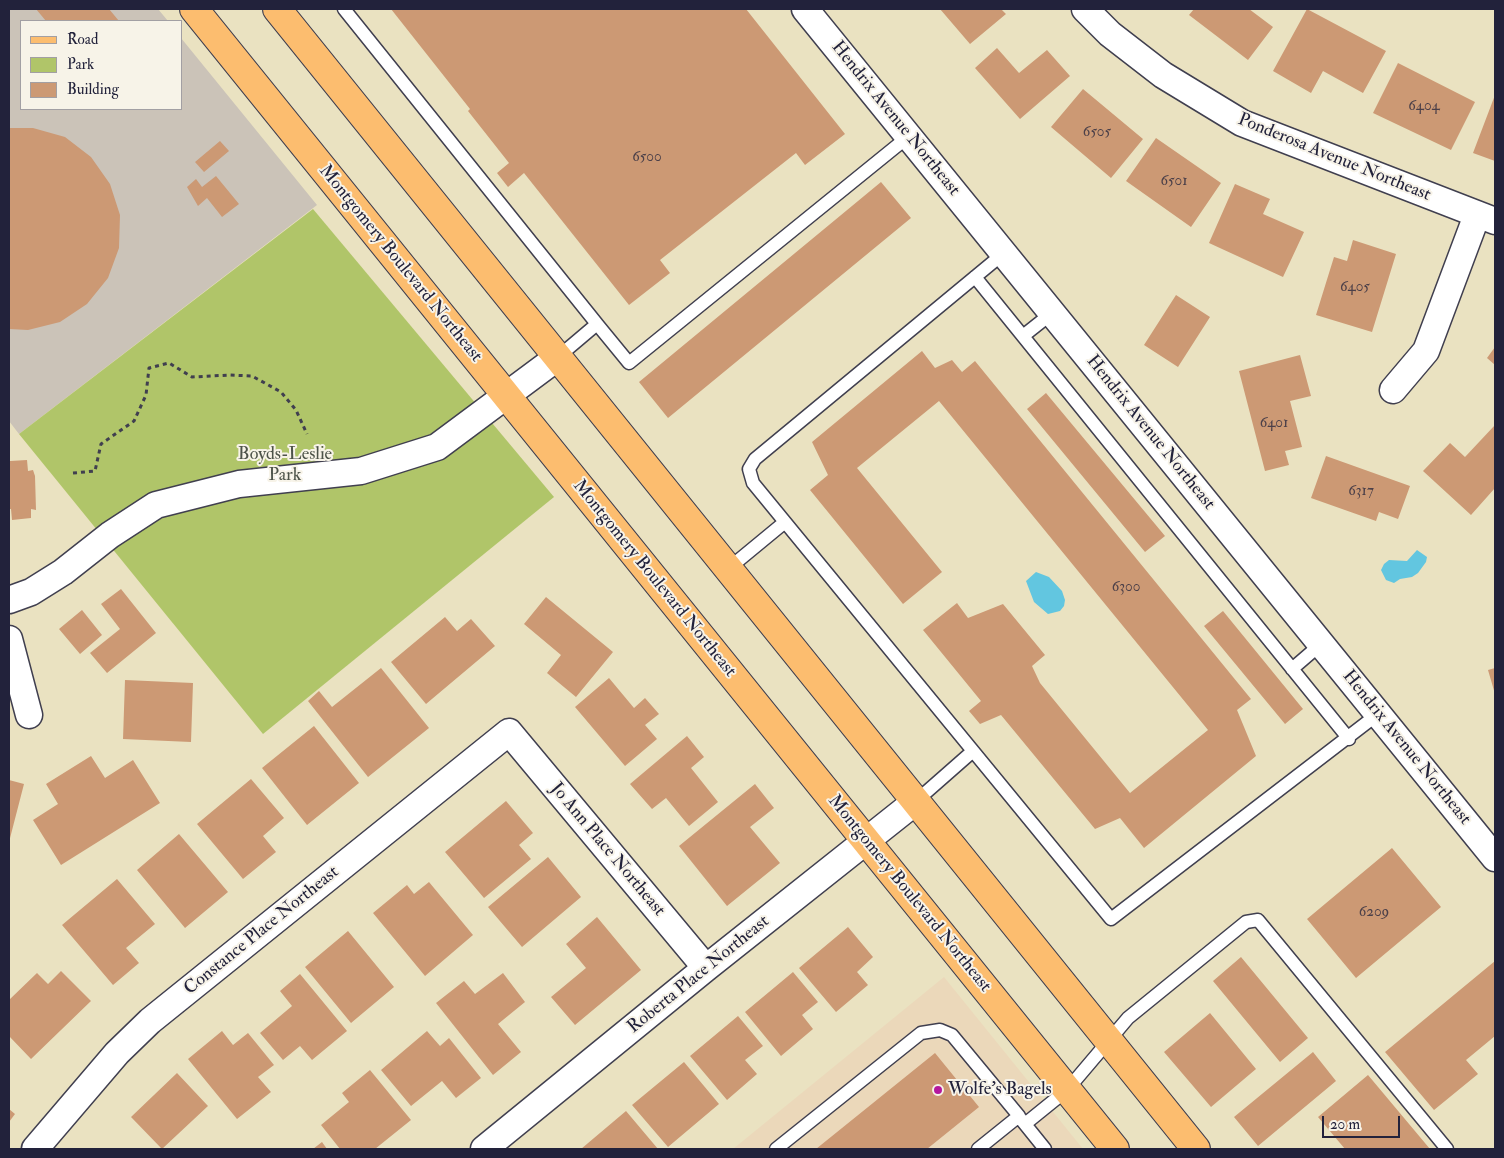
<!DOCTYPE html>
<html>
<head>
<meta charset="utf-8">
<style>
  body { margin:0 }
  #map { position:relative; width:1504px; height:1158px; overflow:hidden; background:#eae2c1; font-family:"IM FELL Double Pica",serif }
  canvas { display:block }
  .frame { position:absolute; inset:0; border:10px solid #22223b; pointer-events:none }
  .legend { position:absolute; left:20px; top:20px; width:162px; height:90px; box-sizing:border-box; background:#f7f3e8; border:1px solid #a29fa3; margin:0; padding:6px 9px; list-style:none; font-size:15px; color:#22223b }
  .legend li { display:flex; align-items:center; gap:10px; height:25px }
  .legend b { width:25px; border:1px solid #a29fa3 }
  .scale { position:absolute; left:1322px; top:1116px; width:78px; height:22px; box-sizing:border-box; border:2px solid #22223b; border-top:0; padding-left:6px; font-size:15px; line-height:18px; white-space:nowrap; color:#22223b; -webkit-text-stroke:4px #f7f3e8; paint-order:stroke }
</style>
</head>
<body>
<div id="map">
<canvas width="1504" height="1158"></canvas>
<div class="frame"></div>
<ul class="legend">
<li><b style="height:6px;background:#fcbd6f"></b>Road</li>
<li><b style="height:14px;background:#b0c569"></b>Park</li>
<li><b style="height:14px;background:#cc9974"></b>Building</li>
</ul>
<div class="scale">20 m</div>
</div>
<script>
const g = document.querySelector('canvas').getContext('2d');
g.lineJoin = 'round';
function fillPath(path, color) { g.fillStyle = color; g.fill(path, 'evenodd'); }
const shape = rows => new Path2D(rows.map(r => 'M' + r).join(''));
function trace(path, color, width, dash) { g.strokeStyle = color; g.lineWidth = width; g.lineCap = dash ? 'butt' : 'round'; g.setLineDash(dash || []); g.stroke(path); }
function label(font, color, halo, rows, align = 'center') {
  g.font = font + ' "IM FELL Double Pica",serif'; g.lineWidth = 4; g.setLineDash([]); g.textBaseline = 'middle'; g.strokeStyle = halo; g.fillStyle = color; for (const [text, x, y, turn = 0] of rows) {
    g.save(); g.translate(x, y); g.rotate((+turn || 0) * Math.PI / 180); g.textAlign = isNaN(turn) ? turn : align; if (halo) g.strokeText(text, 0, 0); g.fillText(text, 0, 0); g.restore();
  }
}
const built = shape([
  [944,977,1083,1149,733,1149]
]);
const industrial = shape([
  [9,9,158,9,168,21,21,21,21,109,181,109,181,38,317,205,19,434,9,421]
]);
const green = shape([
  [313,209,554,497,263,734,19,434]
]);
const water = shape([
  [1417,550,1427,557,1426,562,1418,573,1412,577,1400,579,1394,583,1386,580,1381,570,1384,564,1389,560,1407,561],
  [1036,572,1049,577,1062,591,1065,600,1064,606,1060,611,1048,614,1034,602,1026,581]
]);
const building = shape([
  [36,9,109,9,119,21,46,21],
  [391,9,746,9,845,134,805,165,796,153,660,260,670,273,629,305,524,173,508,187,497,173,509,163,468,111,470,109],
  [940,9,1001,9,1006,14,970,44],
  [1194,9,1249,9,1273,27,1248,60,1189,15],
  [1307,9,1386,51,1363,93,1323,71,1311,93,1273,71],
  [997,48,1019,73,1047,50,1070,76,1020,119,975,68],
  [1398,63,1475,102,1451,150,1373,113],
  [1083,89,1143,139,1111,178,1051,127],
  [1495,95,1495,161,1473,153],
  [9,128,33,128,65,137,91,157,110,184,120,215,119,248,108,278,87,304,60,322,28,330,9,329],
  [1156,138,1221,183,1191,227,1126,181],
  [220,141,229,151,204,172,195,162],
  [216,176,239,204,222,217,207,198,198,206,187,187,196,179,202,187],
  [881,182,911,218,668,418,639,382],
  [1235,184,1270,199,1263,214,1304,232,1283,277,1209,243],
  [1353,240,1396,254,1372,332,1316,315,1334,257,1347,261],
  [1176,295,1210,317,1178,367,1144,345],
  [1495,347,1495,365,1487,358],
  [922,351,935,368,952,360,962,372,975,361,1251,699,1237,710,1256,756,1144,848,1120,818,1095,829,1001,715,980,724,969,711,981,701,923,630,957,603,968,618,1003,604,1045,655,1032,666,1040,683,1130,793,1208,730,939,401,857,468,942,572,903,604,810,490,828,475,812,442],
  [1300,355,1311,396,1290,401,1302,447,1285,451,1289,465,1265,471,1239,371],
  [1046,393,1165,536,1145,552,1027,409],
  [1495,425,1495,488,1471,515,1423,471,1450,443,1465,457],
  [1326,456,1410,486,1398,519,1379,512,1376,521,1311,498],
  [27,460,28,471,33,470,35,476,36,510,31,509,31,518,12,520,11,509,9,509,10,461],
  [121,589,156,633,107,673,90,653,120,629,101,604],
  [546,597,613,652,576,697,547,673,561,655,524,624],
  [82,610,102,635,80,654,59,629],
  [1223,611,1303,709,1285,724,1204,626],
  [445,617,457,631,471,619,495,646,426,704,391,662],
  [381,668,429,728,368,777,308,701,319,691,332,707],
  [1495,668,1495,694,1488,670],
  [609,678,634,708,645,698,659,714,645,725,657,739,625,766,575,707],
  [125,680,193,683,191,742,123,739],
  [314,726,359,783,307,825,262,768],
  [687,736,704,757,691,768,718,802,689,826,666,798,652,809,630,784],
  [91,756,105,778,133,760,160,803,61,865,33,820,58,804,46,784],
  [251,779,284,818,263,836,276,852,243,879,197,824],
  [9,780,24,784,9,842],
  [755,784,774,808,750,827,780,863,727,906,679,846],
  [506,801,533,833,519,845,531,859,484,898,445,852],
  [179,834,228,892,185,928,137,870],
  [1392,848,1441,907,1356,978,1307,919],
  [548,857,581,897,522,947,488,907],
  [117,879,155,924,126,948,139,963,113,985,62,925],
  [429,882,473,935,425,976,373,913,407,885,414,894],
  [597,917,641,970,575,1025,551,997,586,968,566,944],
  [848,927,873,957,857,972,868,985,836,1012,799,968],
  [348,931,394,987,351,1023,305,967],
  [1241,957,1308,1038,1280,1062,1213,981],
  [1495,961,1495,1036,1466,1060,1478,1074,1434,1110,1385,1052],
  [61,971,91,1001,31,1059,9,1036,9,1000,37,973,48,984],
  [793,972,818,1002,802,1015,813,1029,781,1056,745,1012],
  [503,973,525,1002,498,1024,521,1052,493,1075,436,1003,464,981,475,994],
  [300,974,347,1031,312,1060,300,1046,283,1060,260,1033,292,1006,280,991],
  [1210,1013,1256,1069,1211,1107,1164,1052],
  [738,1016,763,1046,745,1060,757,1074,727,1100,690,1056],
  [222,1031,233,1045,248,1033,274,1065,258,1077,271,1092,237,1119,188,1059],
  [427,1031,440,1046,449,1038,481,1078,456,1098,442,1081,411,1106,381,1070],
  [1313,1052,1336,1081,1258,1146,1234,1117],
  [935,1053,979,1107,927,1149,816,1149],
  [684,1062,719,1104,668,1147,632,1105],
  [370,1070,411,1120,375,1149,340,1149,321,1125,349,1102,342,1093],
  [177,1073,208,1106,162,1149,131,1117],
  [1368,1075,1430,1149,1345,1149,1318,1117],
  [9,1109,15,1114,9,1122],
  [626,1111,658,1149,581,1149],
  [322,1142,327,1149,313,1149]
]);
const path = shape([
  [73,473,95,471,101,444,134,421,146,395,149,368,169,363,192,377,230,375,252,376,281,392,296,410,307,434]
]);
const service = shape([
  [344,9,597,324,558,357],
  [1004,253,755,459,749,469,753,483,785,522,1111,919,1378,714],
  [975,277,1349,739],
  [597,324,629,363,909,136],
  [1023,336,1052,313],
  [728,569,785,522],
  [1292,669,1321,644],
  [915,802,973,751],
  [1020,1118,1045,1149],
  [1025,1124,1067,1090,1128,1018,1246,922,1258,920,1447,1149],
  [776,1149,921,1033,940,1030,952,1035,1019,1116,978,1149]
]);
const minor = shape([
  [805,9,1495,858],
  [1085,9,1110,34,1163,75,1242,123,1495,221],
  [1393,390,1426,351,1477,215],
  [9,600,31,592,63,572,110,535,156,505,239,484,361,471,437,447,558,357],
  [9,639,29,715],
  [35,1149,117,1053,150,1021,509,732,706,968],
  [484,1149,706,968,915,802]
]);
const primary = shape([
  [194,9,1115,1149],
  [277,9,1196,1149]
]);
const markers = [
  [938,1090,5,"#b5179e"]
];
const numberNames = [
  ["6404",1424,107],
  ["6505",1097,133],
  ["6500",647,158],
  ["6501",1174,182],
  ["6405",1355,288],
  ["6401",1274,424],
  ["6317",1361,492],
  ["6300",1126,588],
  ["6209",1374,913]
];
const streetNames = [
  ["Hendrix Avenue Northeast",895,119,51],
  ["Ponderosa Avenue Northeast",1334,158,22],
  ["Montgomery Boulevard Northeast",400,264,51],
  ["Hendrix Avenue Northeast",1150,433,51],
  ["Montgomery Boulevard Northeast",654,579,51],
  ["Hendrix Avenue Northeast",1406,748,51],
  ["Jo Ann Place Northeast",607,850,50],
  ["Montgomery Boulevard Northeast",909,894,51],
  ["Constance Place Northeast",262,931,-39],
  ["Roberta Place Northeast",699,975,-39]
];
const parkNames = [
  ["Boyds-Leslie",285,455],
  ["Park",285,476]
];
const poiNames = [
  ["Wolfe's Bagels",948,1090]
];
fillPath(built, '#ebd8ba');
fillPath(industrial, '#cbc3b8');
fillPath(green, '#b0c569');
fillPath(water, '#62c6e0');
fillPath(building, '#cc9974');
trace(service, '#403f4f', 15);
trace(minor, '#403f4f', 29);
trace(primary, '#403f4f', 30);
trace(path, '#403f4f', 3, [4, 4]);
trace(service, '#fff', 12);
trace(minor, '#fff', 26);
trace(primary, '#fcbd6f', 28);
for (const [x, y, r, color] of markers) { const dot = new Path2D(); dot.arc(x, y, r, 0, 2 * Math.PI); g.fillStyle = color; g.fill(dot); trace(dot, '#f7f3e8', 2); }
label('15px', '#4c4049', null, numberNames);
label('18px', '#22223b', '#f7f3e8', streetNames);
label('18px', '#4d5349', '#f7f3e8', parkNames);
label('18px', '#22223b', '#f7f3e8', poiNames, 'left');
</script>
</body>
</html>
